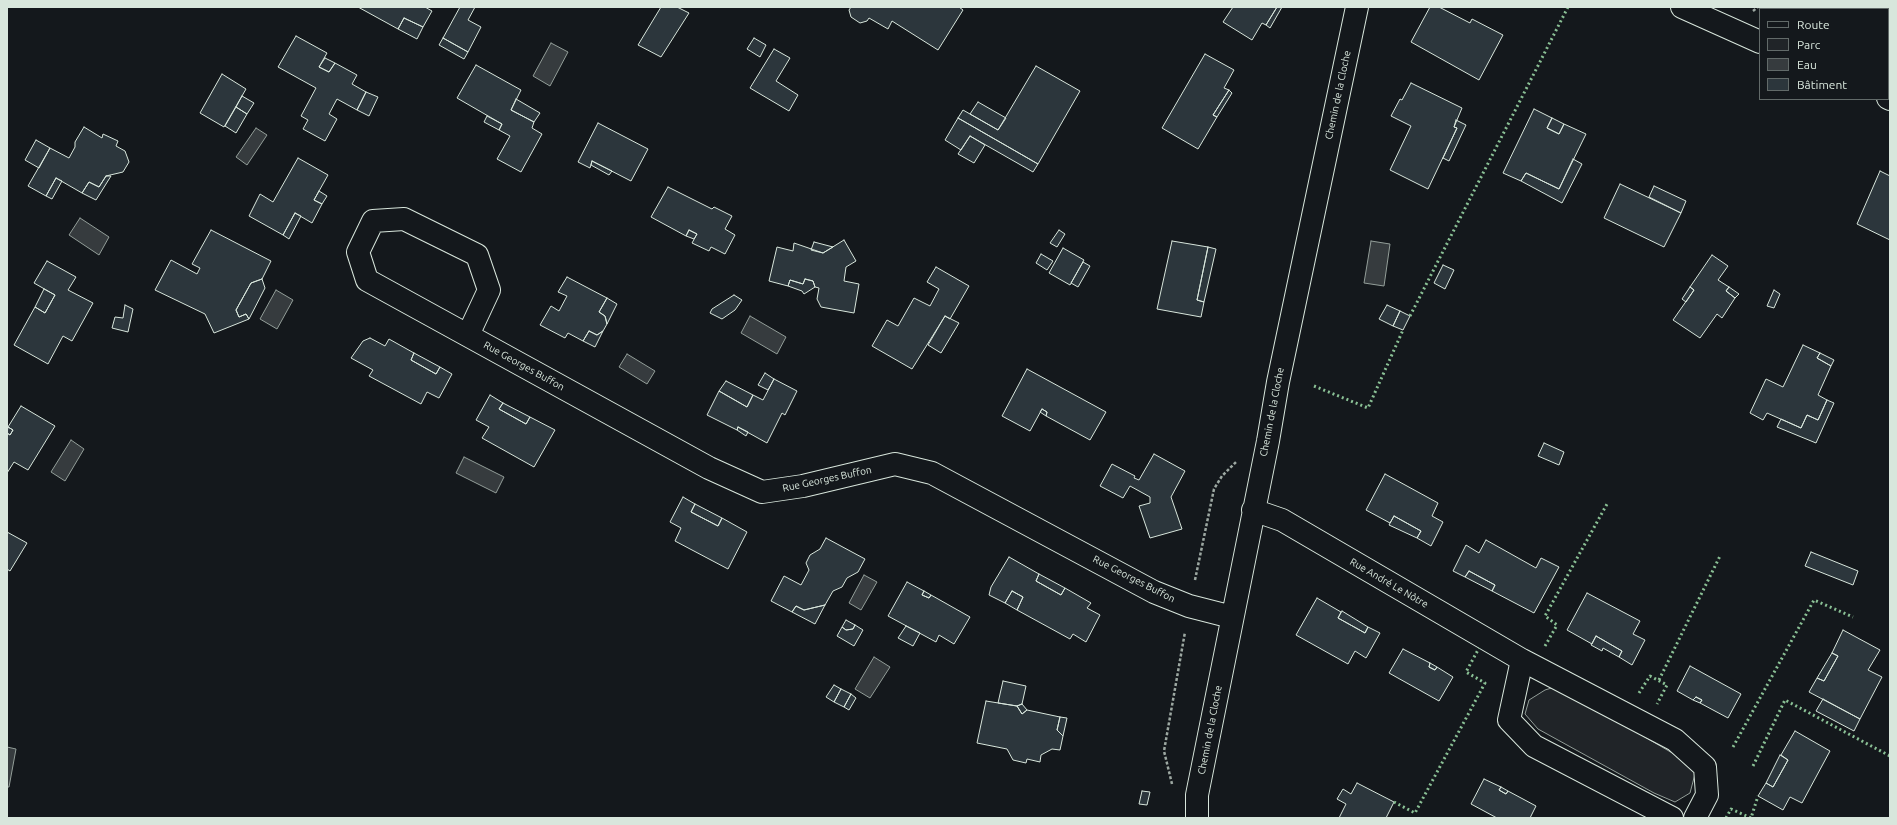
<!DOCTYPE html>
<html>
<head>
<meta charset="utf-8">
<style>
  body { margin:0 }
  #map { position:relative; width:1897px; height:825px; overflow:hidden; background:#14181c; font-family:Ubuntu,sans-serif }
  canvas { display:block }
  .frame { position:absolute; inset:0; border:8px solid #d8e6dc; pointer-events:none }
  .legend { position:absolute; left:1759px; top:8px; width:130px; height:92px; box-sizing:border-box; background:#14181c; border:1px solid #626a69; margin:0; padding:5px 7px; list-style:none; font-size:12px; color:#d8e6dc }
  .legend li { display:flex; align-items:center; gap:8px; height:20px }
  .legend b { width:20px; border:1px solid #626a69 }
</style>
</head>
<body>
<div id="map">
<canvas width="1897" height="825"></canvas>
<div class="frame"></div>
<ul class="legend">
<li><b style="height:5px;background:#14181c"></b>Route</li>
<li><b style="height:11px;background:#202428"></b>Parc</li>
<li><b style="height:11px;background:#363b3e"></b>Eau</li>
<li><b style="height:11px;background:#2c363c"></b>Bâtiment</li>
</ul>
</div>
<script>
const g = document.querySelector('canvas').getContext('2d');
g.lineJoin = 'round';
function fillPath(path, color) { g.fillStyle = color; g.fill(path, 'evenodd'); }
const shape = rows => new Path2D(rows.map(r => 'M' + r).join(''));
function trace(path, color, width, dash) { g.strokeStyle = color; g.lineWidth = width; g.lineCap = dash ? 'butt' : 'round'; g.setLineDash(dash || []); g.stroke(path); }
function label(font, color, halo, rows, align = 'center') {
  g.font = font + ' Ubuntu,sans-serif'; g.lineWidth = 3; g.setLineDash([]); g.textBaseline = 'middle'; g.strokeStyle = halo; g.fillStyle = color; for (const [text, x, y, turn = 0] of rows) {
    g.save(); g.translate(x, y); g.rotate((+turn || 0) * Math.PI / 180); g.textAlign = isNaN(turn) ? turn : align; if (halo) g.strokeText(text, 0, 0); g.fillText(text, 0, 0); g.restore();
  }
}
const green = shape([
  [1558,686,1691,764,1695,774,1690,793,1675,802,1654,793,1538,729,1525,714,1529,700,1545,690,1558,686]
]);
const water = shape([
  [1783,7,1850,7,1853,9,1785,9,1783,7],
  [551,43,568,52,550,86,533,76,551,43],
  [256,128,267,135,247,165,236,157,256,128],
  [80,218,109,237,99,255,69,235,80,218],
  [1371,241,1390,244,1384,286,1364,283,1371,241],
  [276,290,293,300,277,329,260,319,276,290],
  [750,316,786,337,777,354,741,333,750,316],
  [627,354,655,371,647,384,619,367,627,354],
  [71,440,84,449,65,481,51,472,71,440],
  [464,457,504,477,496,493,456,473,464,457],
  [864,575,877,582,861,610,849,603,864,575],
  [874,657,890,667,870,698,855,689,874,657],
  [7,747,16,749,9,787,7,787,7,747]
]);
const building = shape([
  [358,7,425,7,432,11,423,27,404,18,398,29,358,7],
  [460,7,475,7,468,20,481,27,468,52,443,38,460,7],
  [661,7,677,7,689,13,661,57,638,45,661,7],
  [851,7,959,7,963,10,938,50,892,21,888,29,869,18,867,21,860,23,851,17,849,10,851,7],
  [1233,7,1277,7,1266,25,1262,23,1252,40,1223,22,1233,7],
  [1277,7,1282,7,1270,28,1266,25,1277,7],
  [1430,7,1439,7,1470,23,1472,19,1503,35,1479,80,1411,42,1430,7],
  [404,18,423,27,417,39,398,29,404,18],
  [296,36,327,53,319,67,329,72,335,63,357,75,352,84,366,92,357,110,337,99,329,114,337,119,325,141,303,129,308,120,301,116,316,88,278,67,296,36],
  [443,38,468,52,464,59,439,45,443,38],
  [754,38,766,45,760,57,747,49,754,38],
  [774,49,790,58,776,81,798,95,789,111,750,88,774,49],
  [1205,54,1234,70,1224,88,1229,90,1213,115,1217,117,1198,149,1162,128,1205,54],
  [325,58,335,63,329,72,319,67,325,58],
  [476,65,521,90,511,110,534,122,532,128,542,134,521,172,497,159,510,136,499,130,502,124,457,98,476,65],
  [1036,66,1080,91,1038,164,958,118,963,110,998,130,1036,66],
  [222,74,246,89,224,127,200,113,222,74],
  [1411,83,1462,108,1454,127,1457,128,1428,189,1390,170,1411,126,1391,116,1400,99,1402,100,1411,83],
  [1229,90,1232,93,1217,117,1213,115,1229,90],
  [366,92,378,97,369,116,357,110,366,92],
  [242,96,254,103,247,114,236,107,242,96],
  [516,99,540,113,534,122,511,110,516,99],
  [978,102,1006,118,998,130,970,114,978,102],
  [236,107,247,114,236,133,225,126,236,107],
  [1534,109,1552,118,1547,128,1559,134,1564,124,1586,134,1559,189,1526,173,1521,181,1503,173,1534,109],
  [487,116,502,124,499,130,484,122,487,116],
  [958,118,1038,164,1033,172,970,136,961,150,945,140,958,118],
  [1552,118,1564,124,1559,134,1547,128,1552,118],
  [1456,120,1466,125,1449,161,1443,158,1457,128,1454,127,1456,120],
  [598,123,648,149,631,181,592,161,590,168,578,162,598,123],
  [84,127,102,138,103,134,118,141,116,146,125,151,129,162,123,172,106,176,99,187,89,182,82,193,56,178,46,196,28,186,50,148,69,158,75,147,75,142,84,127],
  [970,136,985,145,974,163,958,154,970,136],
  [36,140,50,148,39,168,25,160,36,140],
  [298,158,328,175,314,200,322,204,312,223,295,213,283,235,249,216,260,194,273,202,298,158],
  [1573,159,1582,164,1562,203,1521,181,1526,173,1559,189,1573,159],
  [592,161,612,171,609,175,591,165,592,161],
  [1880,171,1890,176,1890,240,1857,224,1880,171],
  [106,176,111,176,96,200,82,193,89,182,99,187,106,176],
  [56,178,62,181,52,199,46,196,56,178],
  [1620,184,1681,213,1664,247,1604,218,1620,184],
  [1654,186,1686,201,1681,213,1649,197,1654,186],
  [668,187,712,209,714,207,732,216,725,229,735,235,725,254,711,247,709,251,692,243,697,234,689,230,686,236,651,217,668,187],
  [319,191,327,196,322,204,314,200,319,191],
  [295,213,301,216,289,239,283,235,295,213],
  [211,230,271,261,262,279,251,283,236,310,239,317,246,314,249,319,214,333,205,314,155,290,171,260,197,274,200,268,192,264,211,230],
  [689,230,697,234,694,239,686,236,689,230],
  [1059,230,1065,234,1057,247,1050,243,1059,230],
  [844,240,856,261,846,267,844,281,859,284,854,313,821,307,817,299,819,288,815,287,813,281,805,279,803,284,790,280,788,286,769,281,777,247,793,251,794,243,823,253,844,240],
  [1172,241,1208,247,1197,300,1204,302,1201,317,1157,309,1172,241],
  [814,242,833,247,823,253,811,250,814,242],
  [1208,247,1216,249,1204,302,1197,300,1208,247],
  [1063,248,1084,260,1070,285,1049,273,1063,248],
  [1041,254,1053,261,1047,270,1036,263,1041,254],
  [1712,255,1728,266,1718,280,1729,287,1726,291,1735,298,1722,318,1717,314,1700,338,1673,320,1694,290,1690,287,1712,255],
  [47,261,76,277,68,290,93,303,72,341,63,336,48,364,14,345,35,307,45,313,55,295,34,283,47,261],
  [1083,262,1090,266,1078,287,1071,283,1083,262],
  [1443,265,1454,270,1445,289,1434,283,1443,265],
  [936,267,969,286,950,319,945,316,912,369,872,346,887,320,898,326,914,298,930,306,939,289,927,282,936,267],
  [567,277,607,298,599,312,605,316,607,324,603,331,597,335,589,331,583,341,568,333,565,338,540,325,551,306,559,311,567,296,558,292,567,277],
  [262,279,265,288,249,319,246,314,239,317,236,310,251,283,262,279],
  [805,279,813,281,815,287,804,294,802,291,788,286,790,280,803,284,805,279],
  [1690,287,1694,290,1686,302,1682,299,1690,287],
  [1729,287,1739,294,1735,298,1726,291,1729,287],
  [44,289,55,295,45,313,35,307,44,289],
  [1774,290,1780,294,1774,308,1767,306,1774,290],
  [734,295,742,300,735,310,722,319,710,313,712,309,734,295],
  [607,298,617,304,607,324,605,316,599,312,607,298],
  [125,305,133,309,128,332,112,328,115,317,123,318,125,305],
  [1387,305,1400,311,1393,326,1379,319,1387,305],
  [1400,311,1410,316,1403,330,1393,326,1400,311],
  [945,316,959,323,941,353,928,345,945,316],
  [589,331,597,335,603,331,595,347,583,341,589,331],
  [370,338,385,346,389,339,414,353,411,360,436,374,440,367,452,374,439,398,427,392,421,404,369,376,373,370,351,358,363,341,370,338],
  [1803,345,1820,353,1817,358,1831,366,1818,395,1827,400,1818,420,1807,415,1801,428,1767,413,1763,420,1750,413,1766,379,1783,387,1803,345],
  [414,353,440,367,436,374,411,360,414,353],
  [1820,353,1834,360,1831,366,1817,358,1820,353],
  [1027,369,1106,412,1090,440,1046,416,1047,412,1042,409,1030,431,1002,416,1027,369],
  [765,373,774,379,768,390,758,385,765,373],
  [774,379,797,391,785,415,782,413,767,443,738,427,737,430,707,415,719,391,747,407,753,395,763,400,774,379],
  [726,381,753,395,747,407,719,391,726,381],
  [490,395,503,403,499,409,526,424,530,417,555,430,534,467,482,438,489,427,476,420,490,395],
  [1827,400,1834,403,1816,443,1777,427,1781,419,1801,428,1807,415,1818,420,1827,400],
  [503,403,530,417,526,424,499,409,503,403],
  [21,406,55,426,28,470,14,462,7,473,7,433,10,435,13,430,8,427,21,406],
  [1042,409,1047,412,1046,416,1040,412,1042,409],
  [8,427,13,430,10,435,7,433,8,427],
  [738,427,748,432,746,436,737,430,738,427],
  [1544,443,1564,452,1559,465,1538,456,1544,443],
  [1154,454,1185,471,1171,497,1182,529,1150,538,1139,506,1150,503,1150,497,1130,486,1123,498,1100,486,1112,464,1135,476,1134,478,1139,480,1154,454],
  [1385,474,1438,503,1432,516,1443,522,1431,546,1417,538,1421,531,1394,516,1390,523,1366,510,1385,474],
  [683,497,695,504,691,512,718,526,722,518,747,532,728,569,675,541,681,528,670,522,683,497],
  [695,504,722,518,718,526,691,512,695,504],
  [1394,516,1421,531,1417,538,1389,525,1394,516],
  [7,532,27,543,10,571,7,569,7,532],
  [826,538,865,559,858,572,847,578,842,587,833,591,825,605,804,610,796,606,792,612,771,601,784,576,801,585,809,570,806,563,810,555,820,549,826,538],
  [1486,540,1536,568,1541,558,1559,567,1534,613,1492,591,1495,585,1469,571,1465,577,1453,571,1466,545,1479,553,1486,540],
  [1811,552,1858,571,1853,585,1805,566,1811,552],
  [1009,557,1039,574,1036,581,1061,595,1065,588,1091,603,1087,608,1100,615,1086,642,1073,634,1070,639,1017,610,1023,597,1012,591,1005,603,989,595,991,587,1009,557],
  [1469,571,1495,585,1492,591,1465,577,1469,571],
  [1039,574,1065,588,1061,595,1036,581,1039,574],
  [907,582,924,591,922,595,929,598,931,595,970,617,954,644,939,635,936,642,888,616,907,582],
  [924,591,931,595,929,598,922,595,924,591],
  [1012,591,1023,597,1017,610,1005,603,1012,591],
  [1587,593,1640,621,1633,634,1645,640,1632,665,1619,657,1622,651,1596,636,1592,644,1567,630,1587,593],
  [1317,598,1341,612,1338,618,1365,633,1368,627,1380,633,1366,658,1355,651,1348,664,1296,635,1317,598],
  [825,605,815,624,792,612,796,606,804,610,825,605],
  [1342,611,1368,627,1365,633,1338,618,1342,611],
  [846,620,855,625,853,629,846,630,842,627,846,620],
  [855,625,863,630,854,646,837,636,842,627,846,630,853,629,855,625],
  [906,626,920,633,913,646,898,638,906,626],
  [1843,630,1880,650,1868,670,1882,677,1860,719,1809,692,1817,678,1824,681,1838,656,1832,653,1843,630],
  [1596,636,1622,651,1619,657,1603,648,1602,651,1591,645,1596,636],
  [1403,649,1430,663,1429,667,1435,670,1437,667,1453,677,1439,701,1389,673,1403,649],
  [1832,653,1838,656,1824,681,1817,678,1832,653],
  [1430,663,1437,667,1435,670,1429,667,1430,663],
  [1690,666,1741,694,1728,718,1700,703,1702,700,1696,697,1693,700,1677,691,1690,666],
  [1003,681,1026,686,1022,704,1017,706,998,703,1003,681],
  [834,685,841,689,834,702,826,697,834,685],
  [841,689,851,694,844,707,834,702,841,689],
  [851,694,856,698,849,710,844,707,851,694],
  [1696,697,1702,700,1700,703,1693,700,1696,697],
  [1823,699,1860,719,1854,731,1816,711,1823,699],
  [986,701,1017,706,1022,714,1027,710,1060,717,1057,730,1063,736,1060,750,1052,749,1041,755,1040,762,1027,759,1026,763,1013,760,1007,749,977,743,986,701],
  [1022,704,1027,710,1022,714,1017,706,1022,704],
  [1060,717,1067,718,1063,736,1057,730,1060,717],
  [1795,731,1830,751,1802,803,1790,797,1783,810,1758,796,1766,783,1773,787,1788,760,1781,755,1795,731],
  [1780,755,1788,760,1773,787,1766,783,1780,755],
  [1484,779,1501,787,1499,790,1506,794,1508,791,1536,806,1530,818,1497,818,1471,804,1484,779],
  [1357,783,1394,802,1386,818,1339,818,1346,804,1337,799,1343,789,1351,794,1357,783],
  [1501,787,1508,791,1506,794,1499,790,1501,787],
  [1142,791,1150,792,1147,805,1139,804,1142,791]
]);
const path = shape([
  [1753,11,1758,7],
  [1195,580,1214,489,1222,476,1237,461],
  [1172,784,1164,751,1185,632]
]);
const minor = shape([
  [468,335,489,290,477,255,404,219,373,221,358,252,367,280,709,468,762,492,803,486,895,464,932,473,1154,592,1189,606,1232,617],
  [1253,510,1282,520,1522,660,1675,740,1705,767,1707,795,1695,818],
  [1522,660,1509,720,1534,746,1672,818],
  [1197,818,1197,795,1268,441,1278,382,1357,7]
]);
const tertiary = shape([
  [1682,7,1760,42],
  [1888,98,1890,99]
]);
const hedge = shape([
  [1410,316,1568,7],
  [1314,386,1368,408,1403,330],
  [1545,646,1557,625,1545,616,1607,504],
  [1659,680,1720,556],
  [1639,693,1650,676,1667,685,1657,704],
  [1733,747,1814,600,1853,617],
  [1753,766,1785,700,1890,756],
  [1394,802,1415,813,1485,683,1466,672,1479,648],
  [1726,818,1731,809,1751,818,1758,796]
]);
const streetNames = [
  ["Chemin de la Cloche",1338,95,-78],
  ["Rue Georges Buffon",524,366,29],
  ["Chemin de la Cloche",1272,412,-79],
  ["Rue Georges Buffon",827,479,-12],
  ["Rue Georges Buffon",1134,579,27],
  ["Rue André Le Nôtre",1389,583,30],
  ["Chemin de la Cloche",1210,730,-79]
];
fillPath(green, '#202428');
trace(green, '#939e99', 1);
fillPath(water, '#363b3e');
trace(water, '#939e99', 1);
fillPath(building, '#2c363c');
trace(building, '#d8e6dc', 1);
trace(minor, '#d8e6dc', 24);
trace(tertiary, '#d8e6dc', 24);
trace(path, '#9da8a2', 2.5, [3, 2]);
trace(minor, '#14181c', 22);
trace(tertiary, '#14181c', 22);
trace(hedge, '#8ac095', 3, [2, 3]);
label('10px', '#d8e6dc', '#14181c', streetNames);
</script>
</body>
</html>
